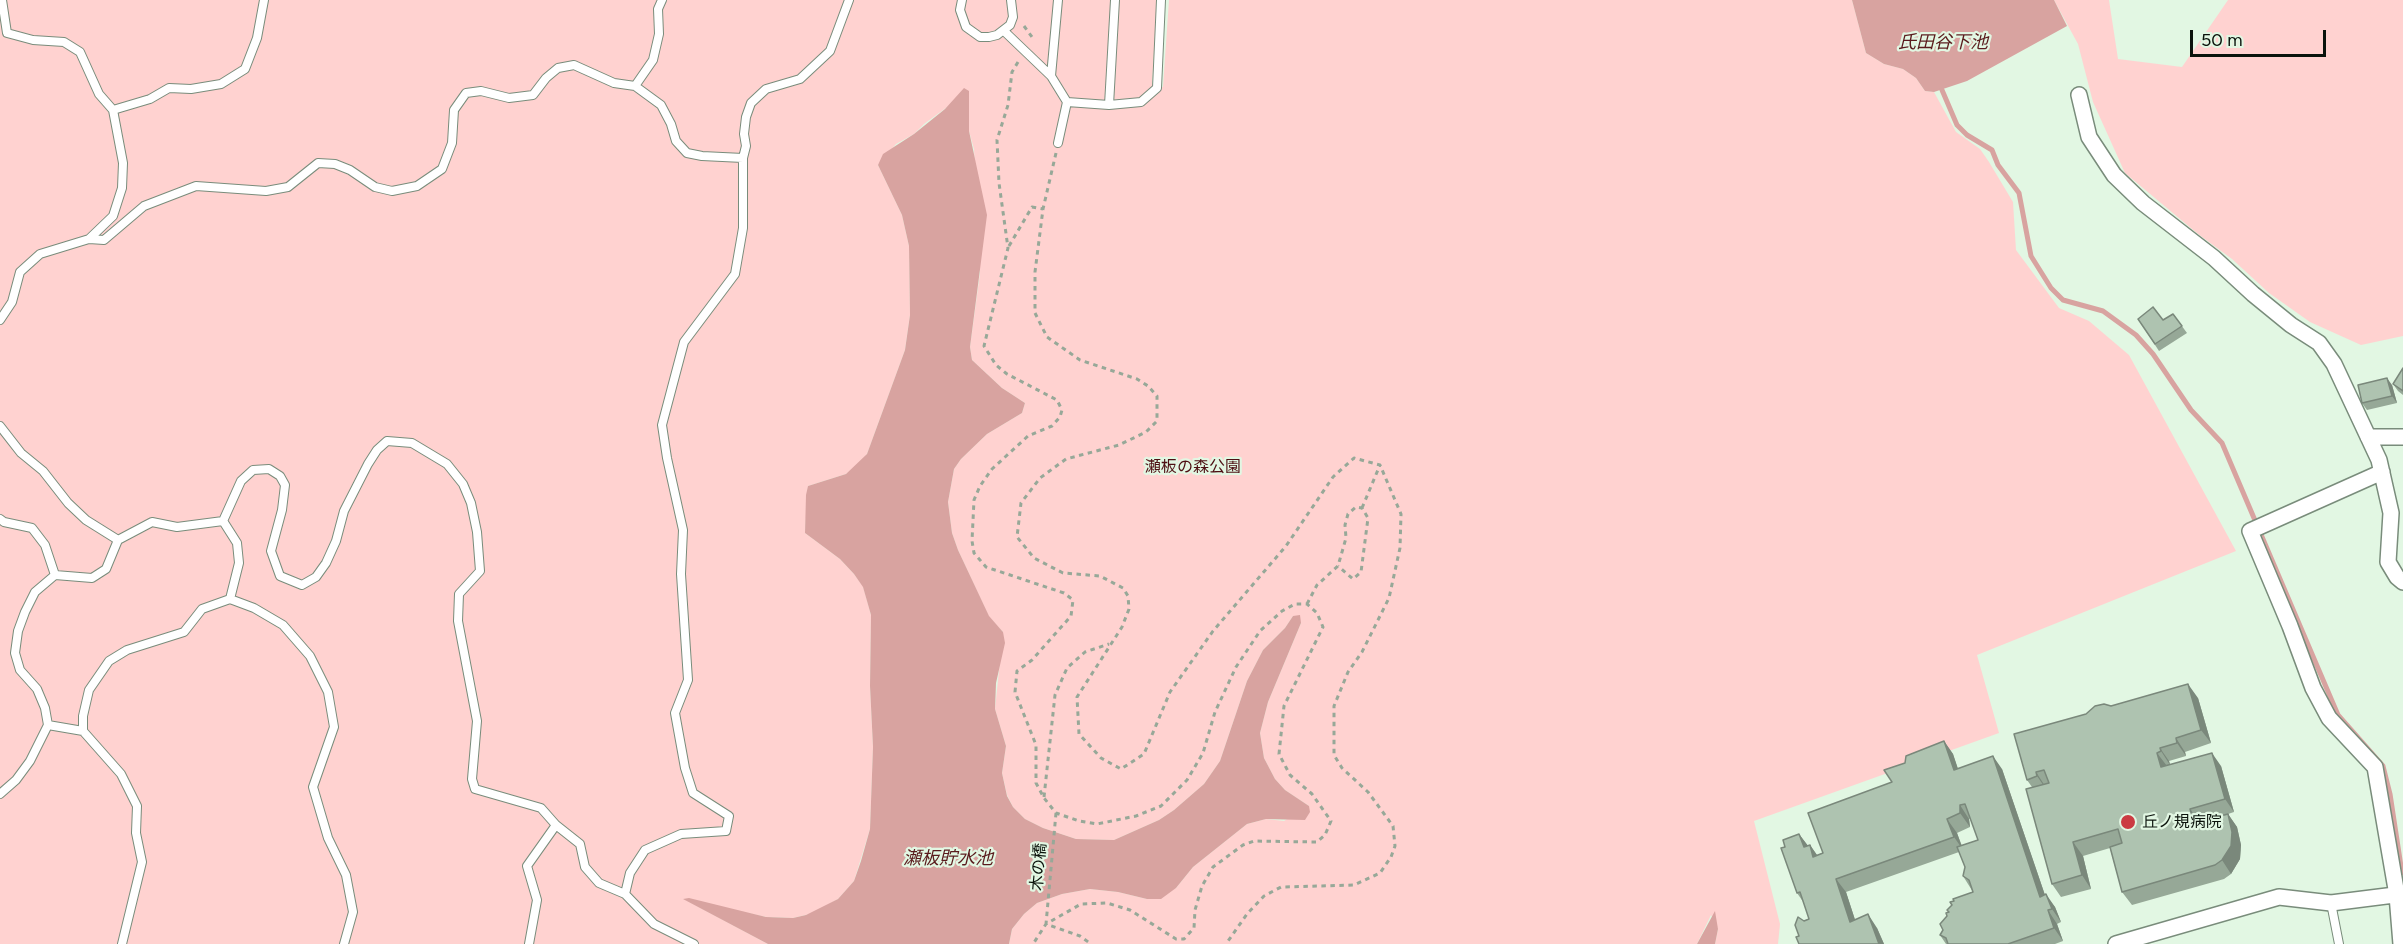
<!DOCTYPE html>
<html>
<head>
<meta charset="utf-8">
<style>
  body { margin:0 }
  #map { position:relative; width:2403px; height:944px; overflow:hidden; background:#e2f7e3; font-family:Figtree,sans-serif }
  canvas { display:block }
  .scale { position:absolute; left:2190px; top:30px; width:136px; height:27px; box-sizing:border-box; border:3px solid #0b130c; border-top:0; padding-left:8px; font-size:18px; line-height:21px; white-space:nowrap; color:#0b130c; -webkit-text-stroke:4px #e2f7e3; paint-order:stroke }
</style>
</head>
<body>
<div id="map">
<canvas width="2403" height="944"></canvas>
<div class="scale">50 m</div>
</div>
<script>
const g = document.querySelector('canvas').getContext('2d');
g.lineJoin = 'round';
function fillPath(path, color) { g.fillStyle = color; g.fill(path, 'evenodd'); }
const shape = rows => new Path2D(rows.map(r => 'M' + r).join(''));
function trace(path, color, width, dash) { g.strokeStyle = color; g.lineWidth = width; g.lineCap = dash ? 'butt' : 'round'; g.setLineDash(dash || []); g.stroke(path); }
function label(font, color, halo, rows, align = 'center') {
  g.font = font + ' Figtree,"Noto Sans JP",sans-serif'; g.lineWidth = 4.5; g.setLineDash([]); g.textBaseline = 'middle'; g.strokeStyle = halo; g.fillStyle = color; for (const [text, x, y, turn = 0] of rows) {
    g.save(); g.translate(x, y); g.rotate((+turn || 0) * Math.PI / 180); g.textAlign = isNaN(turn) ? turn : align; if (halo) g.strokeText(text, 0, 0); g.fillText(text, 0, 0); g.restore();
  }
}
const green = shape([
  [0,0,1157,0,1152,84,1163,87,1169,0,1852,0,1866,53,1884,64,1903,69,1916,78,1925,91,1934,92,1956,132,1980,149,1989,162,2013,202,2016,250,2059,308,2089,321,2129,355,2236,551,1977,655,1999,733,1754,821,1780,924,1778,944,1715,944,1718,929,1711,915,1697,944,1009,944,1012,929,1024,914,1037,903,1062,894,1090,889,1118,892,1147,899,1176,888,1193,867,1247,824,1266,819,1284,821,1309,806,1285,790,1275,779,1264,758,1260,733,1268,702,1301,623,1293,616,1285,628,1263,650,1247,681,1220,761,1204,784,1174,810,1159,820,1114,840,1076,839,1043,828,1025,819,1013,807,1007,795,1002,773,1006,746,995,709,1003,632,989,617,958,550,952,533,948,502,954,469,961,459,987,434,1022,413,1025,403,1002,388,972,360,970,347,980,273,974,149,969,131,969,91,924,124,914,134,896,144,878,165,902,215,909,246,910,315,905,350,867,454,857,466,846,474,808,486,805,533,840,559,854,574,863,586,871,615,870,686,873,747,870,829,854,881,838,899,814,913,793,918,766,917,684,899,768,944,0,944],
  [2054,0,2109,0,2118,59,2182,67,2228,0,2403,0,2403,336,2361,345,2310,322,2269,293,2232,259,2198,234,2125,173,2093,102,2078,44]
]);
const water = shape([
  [1852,0,2054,0,2067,26,1967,81,1934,92,1925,91,1916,78,1903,69,1884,64,1866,53],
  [964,88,969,91,969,131,987,215,970,347,972,360,1002,388,1025,403,1022,413,987,434,961,459,954,469,948,502,952,533,958,550,989,616,1003,632,1005,643,996,683,995,709,1006,746,1002,773,1007,796,1013,807,1025,819,1043,828,1076,839,1114,840,1159,820,1174,810,1204,784,1220,761,1247,681,1263,650,1285,628,1293,616,1300,615,1301,623,1268,702,1260,733,1264,758,1275,779,1285,790,1309,806,1310,812,1305,820,1266,819,1247,824,1193,867,1176,888,1161,899,1147,899,1118,892,1090,889,1062,894,1037,903,1024,914,1012,929,1009,944,768,944,683,899,689,898,766,917,793,918,806,915,838,899,854,881,861,861,870,829,873,747,870,686,871,615,863,587,854,574,840,559,805,533,806,495,808,486,846,474,867,454,905,350,910,315,909,246,902,215,878,165,883,154,914,134,945,109],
  [1715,911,1718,929,1715,944,1697,944]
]);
const stream = shape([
  [1942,90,1957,125,1967,135,1992,150,1998,165,2019,193,2031,256,2051,288,2063,300,2103,311,2136,335,2153,354,2191,410,2222,443,2338,715,2383,766,2390,794,2402,873]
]);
const path = shape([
  [1024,26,1032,37,1030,40],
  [1018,62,1012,72,1008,105,997,140,999,183,1008,248,984,346,996,365,1007,374,1057,400,1062,410,1060,417,1052,426,1028,436,992,469,980,486,974,500,972,541,974,553,986,567,1064,593,1073,600,1071,616,1032,660,1017,671,1015,692,1036,745,1036,783,1044,798,1056,813,1079,821,1097,824,1136,816,1161,806,1187,780,1203,753,1215,712,1236,667,1260,631,1282,611,1295,604,1307,604,1317,613,1323,627,1284,706,1279,754,1290,775,1312,794,1331,821,1325,835,1317,842,1254,841,1243,845,1213,867,1202,886,1195,910,1194,928,1184,939,1176,939,1130,910,1107,903,1081,904,1046,924,1033,944],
  [1056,153,1043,209,1035,272,1035,313,1047,337,1080,360,1137,379,1148,386,1157,396,1157,421,1146,432,1119,445,1066,459,1040,478,1021,503,1017,537,1034,558,1063,573,1100,576,1123,588,1128,596,1129,609,1122,627,1077,697,1079,734,1101,758,1121,769,1144,754,1170,692,1213,631,1286,546,1333,477,1354,458,1380,465,1401,514,1400,548,1389,598,1362,652,1348,672,1334,706,1334,755,1342,768,1368,792,1393,826,1395,846,1391,857,1380,873,1354,885,1281,887,1264,896,1247,914,1226,944],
  [1009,246,1032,207,1043,209],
  [1362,508,1380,465],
  [1307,604,1317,585,1338,566,1346,538,1345,525,1348,514,1356,507,1362,508,1368,518,1361,572,1353,579,1338,566],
  [1044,797,1055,695,1067,668,1085,652,1109,644],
  [1056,813,1046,924,1080,936,1091,944]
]);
const lane = shape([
  [2,0,7,33,33,40,64,42,80,52,99,94,113,110,150,99,169,88,191,89,221,84,245,69,257,38,264,0],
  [662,0,658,9,659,34,653,60,635,86,661,105,671,124,676,141,687,153,702,156,743,158],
  [962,0,960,10,966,27,980,37,989,37,997,35,1010,25,1013,17,1011,0],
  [1004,31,1051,76,1067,102,1058,143],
  [1051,76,1058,0],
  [1067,102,1109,105,1141,102,1157,88,1161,0],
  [1109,105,1115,0],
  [113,110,123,163,122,188,113,216,89,239,104,240,144,206,196,186,266,191,288,187,318,163,335,164,350,170,375,187,392,191,417,186,442,169,452,143,454,110,466,93,481,91,509,98,533,95,546,78,558,68,574,65,614,83,635,86],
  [0,320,12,302,20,272,40,254,89,239],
  [0,426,21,453,43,471,68,503,86,520,118,540],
  [0,519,4,522,32,528,45,545,55,575],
  [223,521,241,481,253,470,269,469,280,476,285,485,282,510,271,551,280,576,302,585,316,577,326,563,336,541,344,511,368,464,377,450,387,441,412,443,447,464,463,484,471,503,477,532,480,571,459,594,458,621,477,721,472,779,475,789,541,808,556,825],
  [48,725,45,708,37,689,20,670,15,653,18,631,25,612,35,592,55,575,92,578,106,569,118,540,152,522,177,527,223,521,237,543,239,563,230,599],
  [0,794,16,780,30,761,48,725,83,731],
  [625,894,630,873,645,850,681,834,726,831,729,816,693,793,685,768,675,713,688,680,681,574,683,530,667,458,662,425,684,342,735,274,743,228,743,158,746,146,744,134,746,117,751,103,766,89,800,79,830,51,849,0],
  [2331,903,2339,944],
  [122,944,142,862,136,833,137,806,121,774,83,731,83,716,89,690,109,661,127,650,184,632,202,609,230,599,254,608,283,625,310,656,328,692,334,727,313,787,328,838,346,875,353,912,344,944],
  [529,944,537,900,527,866,556,825,580,844,585,867,599,883,625,894,654,924,694,944]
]);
const street = shape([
  [2079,95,2089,137,2114,175,2143,203,2214,258,2253,294,2291,325,2319,343,2334,364,2379,460,2391,513,2388,562,2397,577,2403,582],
  [2368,437,2403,437],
  [2382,472,2250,531,2290,626,2313,688,2329,718,2375,767,2397,895,2401,944],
  [2116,944,2279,897,2331,903,2403,894]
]);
const wall = shape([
  [2173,314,2187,333,2159,351,2138,319,2163,320],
  [2403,368,2403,395,2398,391,2393,384],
  [2392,385,2397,403,2367,410,2362,403],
  [2198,698,2211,743,2185,752,2186,756,2169,761,2170,764,2221,766,2234,812,2228,814,2237,827,2241,845,2240,859,2231,874,2224,879,2132,905,2122,892,2110,848,2083,856,2091,889,2061,897,2052,884,2032,787,2027,780,2111,706],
  [1944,741,1953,754,1958,769,2002,769,2045,895,2055,907,2061,922,2057,924,2063,941,2055,944,1946,944,1940,935,1943,930,1949,912,1954,901,1973,892,1963,876,1965,867,1959,852,1846,892,1855,920,1877,928,1884,944,1799,944,1799,936,1804,921,1809,919,1804,903,1797,893,1785,847,1799,834,1807,845,1810,845,1817,855,1823,853,1892,782,1905,763],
  [1971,818,1978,840,1962,846,1957,833,1970,827,1969,819]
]);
const shadedWall = shape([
  [2387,378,2392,385,2397,403,2392,396],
  [2188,684,2198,698,2211,743,2201,730],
  [2176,738,2185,752,2186,756,2177,743],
  [1944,741,1953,754,1963,784,1954,770],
  [2160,748,2169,761,2170,765,2161,751],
  [2157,753,2167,766,2161,767],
  [2212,753,2221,766,2234,812,2225,799],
  [1993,756,2002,769,2050,910,2040,897],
  [2036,772,2045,786,2046,789,2037,776],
  [1960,805,1969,819,1970,827,1960,813],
  [2190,809,2199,822,2194,823],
  [2228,814,2237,827,2241,845,2240,859,2231,874,2222,860],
  [1947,819,1957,833,1963,850,1954,837],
  [1799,834,1809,847,1804,847],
  [2073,842,2083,856,2091,889,2082,875],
  [1810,845,1819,858,1813,857],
  [1836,879,1846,892,1860,935,1850,922],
  [2046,894,2055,907,2061,922,2052,909],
  [2048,910,2057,924,2063,941,2054,928],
  [1868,914,1877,928,1884,944,1879,944]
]);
const building = shape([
  [2153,307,2163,320,2173,314,2182,326,2155,344,2138,319,2153,307],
  [2403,368,2403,391,2393,384,2403,368],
  [2387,378,2392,396,2362,403,2358,385,2387,378],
  [2188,684,2201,730,2176,738,2177,743,2160,748,2161,751,2157,753,2161,767,2212,753,2225,799,2190,809,2194,823,2228,814,2232,832,2231,846,2222,860,2215,865,2122,892,2110,847,2122,843,2118,829,2073,842,2082,875,2052,884,2026,789,2049,783,2044,770,2036,772,2037,776,2027,780,2014,734,2086,714,2095,706,2104,704,2111,706,2188,684],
  [1944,741,1954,770,1993,756,2040,897,2046,894,2052,909,2048,910,2054,928,2008,944,1948,944,1946,938,1940,935,1943,930,1940,924,1947,916,1946,913,1949,912,1947,910,1952,905,1950,902,1954,901,1953,899,1973,892,1969,880,1963,876,1965,867,1957,847,1978,840,1965,804,1960,805,1960,813,1947,819,1954,837,1836,879,1850,922,1868,914,1879,944,1799,944,1796,937,1799,936,1795,925,1798,917,1804,921,1809,919,1800,892,1797,893,1781,848,1785,847,1783,840,1799,834,1804,847,1810,845,1813,857,1823,853,1808,813,1892,782,1884,770,1905,763,1906,756,1944,741]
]);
const markers = [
  [2128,822,8,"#cb3b42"]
];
const parkNames = [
  ["瀬板の森公園",1193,467]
];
const poiNames = [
  ["丘ノ規病院",2142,822]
];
const streetNames = [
  ["木の橋",1039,867,-85]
];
const waterNames = [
  ["氏田谷下池",1943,43],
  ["瀬板貯水池",948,859]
];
fillPath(green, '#ffd2d0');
fillPath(water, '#d8a3a0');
trace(stream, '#d8a3a0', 5);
trace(lane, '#798c7b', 10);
trace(street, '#798c7b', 18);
trace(path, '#97a898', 3, [4.5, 4.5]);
trace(lane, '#fff', 8);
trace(street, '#fff', 15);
fillPath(wall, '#96a897');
fillPath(shadedWall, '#7a887b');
fillPath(building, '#aec3b0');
trace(building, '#7a887b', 1.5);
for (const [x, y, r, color] of markers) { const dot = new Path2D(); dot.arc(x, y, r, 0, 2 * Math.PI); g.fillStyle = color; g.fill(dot); trace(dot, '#e2f7e3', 2); }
label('16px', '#4e0f13', '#e2f7e3', parkNames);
label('16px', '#0b130c', '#e2f7e3', poiNames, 'left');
label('16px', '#0b130c', '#e2f7e3', streetNames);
label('italic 18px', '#5a1b1d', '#e2f7e3', waterNames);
</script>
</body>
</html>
